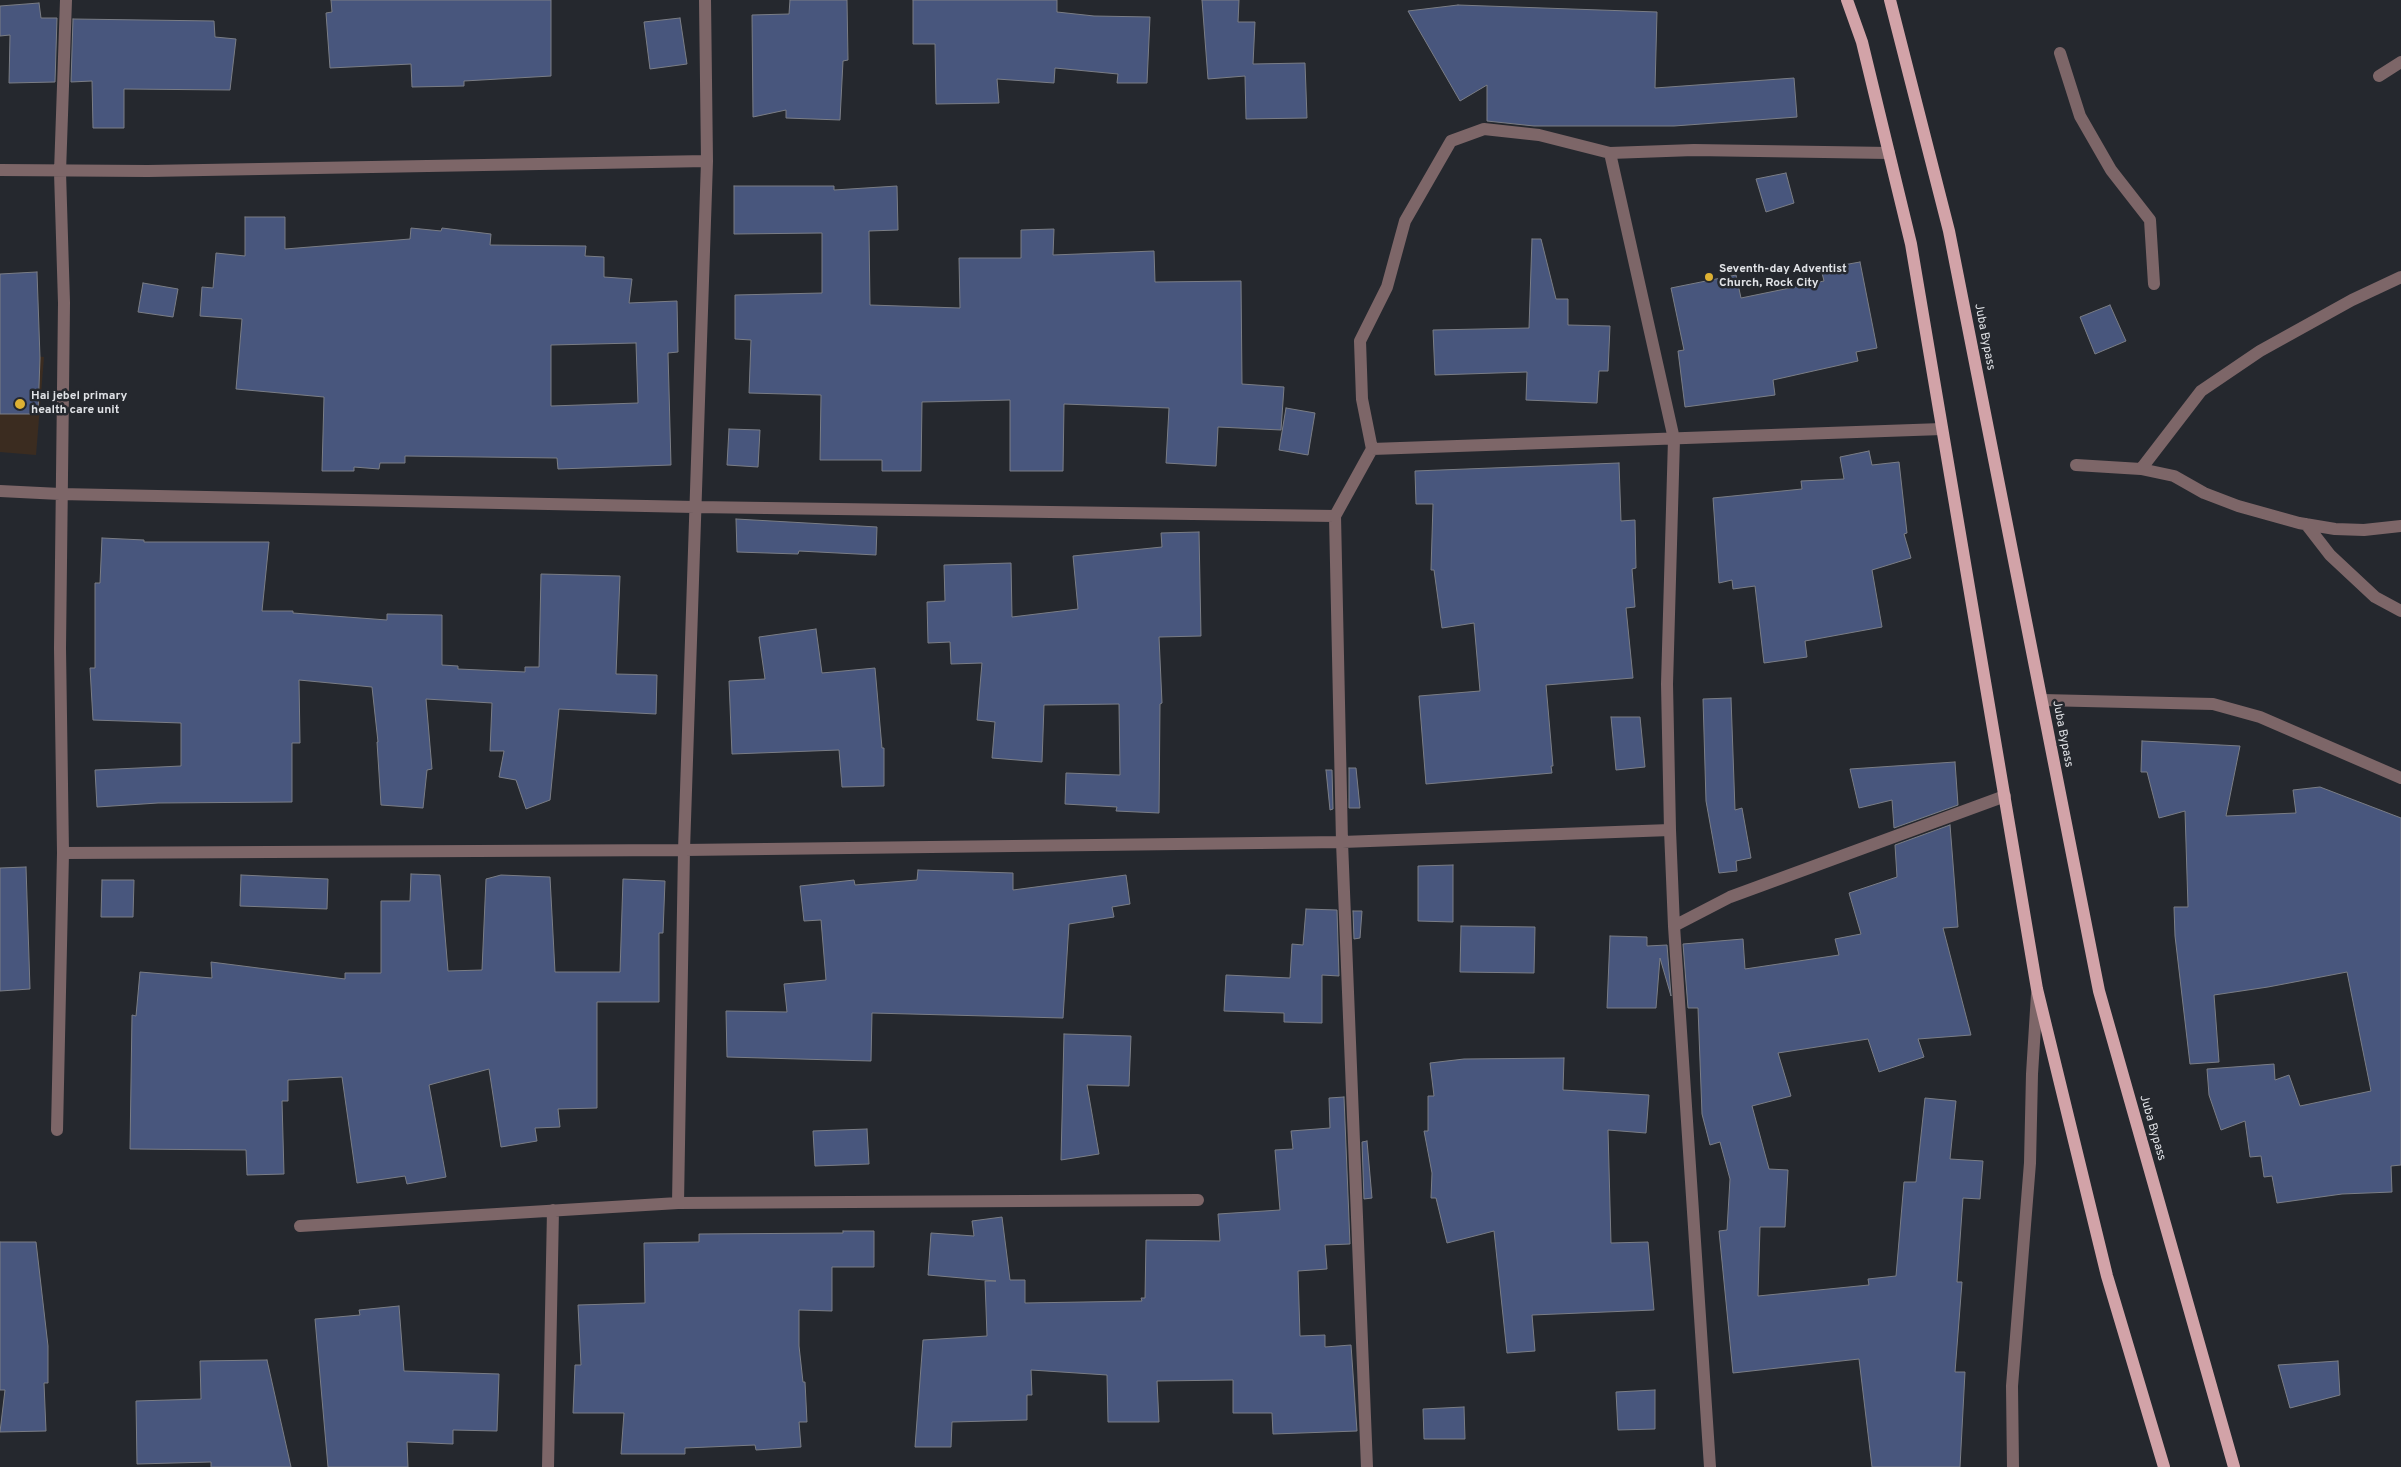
<!DOCTYPE html>
<html>
<head>
<meta charset="utf-8">
<style>
  body { margin:0 }
  canvas { display:block; background:#25282e }
</style>
</head>
<body>
<canvas width="2401" height="1467"></canvas>
<script>
const g = document.querySelector('canvas').getContext('2d');
g.lineJoin = 'round';
function fillPath(path, color) { g.fillStyle = color; g.fill(path, 'evenodd'); }
const shape = rows => new Path2D(rows.map(r => 'M' + r).join(''));
function trace(path, color, width, dash) { g.strokeStyle = color; g.lineWidth = width; g.lineCap = dash ? 'butt' : 'round'; g.setLineDash(dash || []); g.stroke(path); }
function label(font, color, halo, rows, align = 'center') {
  g.font = font + ' Overpass,sans-serif'; g.lineWidth = 5; g.setLineDash([]); g.textBaseline = 'middle'; g.strokeStyle = halo; g.fillStyle = color; for (const [text, x, y, turn = 0] of rows) {
    g.save(); g.translate(x, y); g.rotate((+turn || 0) * Math.PI / 180); g.textAlign = isNaN(turn) ? turn : align; if (halo) g.strokeText(text, 0, 0); g.fillText(text, 0, 0); g.restore();
  }
}
const medical = shape([
  [0,353,44,357,36,455,0,452]
]);
const building = shape([
  [331,0,551,0,551,76,464,81,464,86,412,87,411,64,330,68,326,13,332,12,331,0],
  [790,0,847,0,848,60,843,61,840,120,786,118,786,110,753,117,752,15,789,14,790,0],
  [913,0,1057,0,1057,12,1094,16,1150,17,1147,83,1117,83,1118,74,1055,68,1054,83,997,79,999,103,936,104,935,44,913,44,913,0],
  [1202,0,1239,0,1238,22,1255,22,1253,64,1305,63,1307,118,1246,119,1245,76,1208,79,1202,0],
  [39,3,41,18,57,18,55,82,9,83,10,35,0,36,0,6,39,3],
  [1458,5,1657,12,1655,88,1794,78,1797,117,1674,126,1534,126,1487,121,1487,85,1460,101,1408,11,1458,5],
  [680,18,687,64,650,69,644,22,680,18],
  [73,19,214,21,215,37,236,39,230,90,124,89,124,128,93,128,92,81,71,82,73,19],
  [1786,173,1794,203,1766,212,1756,179,1786,173],
  [734,186,834,186,834,190,897,186,898,230,869,231,870,305,960,308,959,258,1021,258,1021,230,1054,229,1053,255,1154,251,1155,282,1241,281,1242,384,1284,387,1281,430,1218,427,1216,466,1166,463,1169,408,1064,404,1063,471,1010,471,1010,400,922,402,921,471,882,471,882,460,820,460,821,395,749,393,751,340,735,339,735,295,822,293,822,233,734,234,734,186],
  [245,217,285,217,285,249,410,239,411,228,441,231,442,228,491,234,490,245,586,246,585,256,604,257,604,277,632,279,629,303,677,301,678,352,668,353,671,465,558,469,557,458,405,456,405,463,380,463,379,469,354,467,354,471,322,471,324,397,236,389,242,319,200,316,202,287,213,288,216,253,245,256,245,217],
  [636,343,638,403,551,406,551,345,636,343],
  [1532,239,1541,239,1556,299,1568,299,1568,325,1610,326,1608,371,1599,371,1597,403,1526,400,1527,372,1435,375,1433,330,1529,328,1532,239],
  [1860,262,1877,348,1856,352,1858,361,1773,380,1775,395,1685,407,1678,351,1684,350,1671,288,1736,275,1741,298,1824,281,1821,269,1860,262],
  [37,272,40,358,38,414,0,414,0,274,37,272],
  [143,283,178,289,173,317,138,312,143,283],
  [2110,305,2126,341,2095,354,2080,317,2110,305],
  [1286,408,1315,413,1308,455,1279,450,1286,408],
  [729,429,760,430,758,467,727,465,729,429],
  [1869,451,1872,465,1899,462,1907,533,1904,534,1911,558,1872,570,1882,627,1805,641,1807,657,1764,663,1755,586,1733,589,1732,580,1719,583,1713,498,1802,489,1801,481,1844,479,1840,457,1869,451],
  [1619,463,1621,521,1635,520,1636,568,1632,569,1635,607,1626,608,1633,678,1546,685,1553,766,1551,766,1552,773,1426,784,1419,696,1480,691,1474,623,1442,628,1434,570,1431,570,1433,504,1416,504,1415,471,1619,463],
  [736,519,877,527,876,555,799,551,798,554,737,552,736,519],
  [1199,532,1201,636,1159,637,1162,703,1160,704,1159,813,1116,811,1117,807,1065,804,1066,773,1120,775,1119,704,1044,705,1042,762,992,758,995,722,977,720,982,663,951,664,950,642,928,643,927,602,945,601,944,565,1011,563,1012,617,1078,609,1073,556,1162,547,1161,533,1199,532],
  [102,538,144,540,144,542,269,542,262,611,293,611,293,613,387,620,387,614,442,615,442,665,458,666,458,669,525,672,525,667,539,667,541,574,620,576,616,674,657,675,656,714,559,709,550,800,526,809,516,780,499,777,504,751,490,751,492,703,426,699,432,769,427,770,423,808,381,805,377,742,378,742,372,687,299,680,300,743,292,743,292,802,158,803,97,807,95,770,181,766,181,723,93,720,90,668,95,668,95,583,100,583,102,538],
  [816,629,822,673,875,668,882,748,884,748,884,786,842,787,839,750,732,754,729,681,765,679,759,637,816,629],
  [1731,698,1735,810,1742,808,1751,858,1736,861,1737,871,1719,873,1706,801,1703,699,1731,698],
  [1611,717,1640,717,1645,767,1616,770,1611,717],
  [2142,741,2240,746,2226,816,2296,813,2293,790,2320,787,2401,818,2401,1165,2391,1166,2392,1192,2342,1194,2277,1203,2272,1176,2264,1177,2261,1156,2250,1157,2245,1121,2221,1130,2209,1095,2207,1069,2274,1064,2275,1080,2289,1075,2300,1106,2371,1091,2347,972,2268,987,2214,995,2219,1062,2190,1064,2175,936,2174,907,2188,907,2185,811,2159,818,2147,772,2141,772,2142,741],
  [1955,762,1958,805,1894,828,1892,800,1859,808,1850,769,1955,762],
  [1349,768,1356,768,1360,808,1349,808,1349,768],
  [1326,770,1332,770,1333,809,1330,810,1326,770],
  [1950,825,1958,927,1943,928,1971,1035,1918,1039,1924,1057,1879,1072,1868,1039,1778,1053,1791,1096,1752,1106,1769,1169,1788,1170,1785,1227,1760,1227,1758,1296,1869,1285,1868,1279,1896,1276,1904,1182,1916,1182,1925,1098,1956,1101,1950,1159,1983,1161,1980,1199,1963,1198,1957,1282,1962,1282,1955,1372,1965,1372,1960,1467,1872,1467,1859,1359,1733,1373,1719,1231,1727,1230,1730,1179,1720,1142,1710,1145,1702,1114,1698,1008,1688,1008,1683,944,1743,939,1745,969,1839,955,1835,939,1861,934,1849,893,1897,877,1895,845,1950,825],
  [1453,865,1453,922,1418,921,1418,866,1453,865],
  [26,867,30,989,0,991,0,868,26,867],
  [918,870,1013,873,1013,890,1126,875,1130,904,1112,907,1114,917,1069,924,1063,1018,872,1013,871,1061,727,1057,726,1011,787,1012,784,984,826,980,821,920,804,921,800,886,854,880,855,885,917,880,918,870],
  [411,874,440,875,448,971,482,970,486,879,501,875,550,877,555,972,620,972,623,879,665,881,663,933,659,933,659,1002,597,1002,597,1108,558,1109,560,1127,535,1128,537,1141,501,1147,489,1069,429,1085,446,1177,407,1184,405,1176,357,1183,342,1077,288,1080,288,1101,282,1101,284,1174,247,1175,246,1150,130,1149,132,1015,136,1016,140,972,212,978,211,962,345,979,345,973,381,973,381,901,410,901,411,874],
  [241,875,328,879,327,909,240,906,241,875],
  [102,880,134,880,133,917,101,917,102,880],
  [1306,909,1337,910,1339,976,1322,975,1322,1023,1284,1022,1284,1013,1224,1011,1226,975,1290,978,1292,944,1303,945,1306,909],
  [1353,911,1362,911,1360,938,1354,939,1353,911],
  [1461,926,1535,927,1534,973,1460,972,1461,926],
  [1610,936,1647,937,1647,946,1667,945,1671,996,1660,958,1656,1008,1607,1008,1610,936],
  [1064,1034,1131,1036,1129,1086,1087,1085,1099,1154,1061,1160,1064,1034],
  [1564,1058,1563,1090,1649,1095,1646,1133,1608,1130,1611,1243,1648,1242,1654,1310,1532,1315,1535,1351,1507,1353,1494,1231,1447,1243,1436,1198,1431,1198,1432,1173,1424,1131,1428,1131,1428,1096,1434,1096,1430,1063,1464,1059,1564,1058],
  [1344,1097,1350,1244,1325,1245,1327,1269,1298,1271,1300,1336,1325,1335,1325,1347,1351,1345,1357,1431,1273,1434,1272,1413,1233,1413,1233,1380,1157,1381,1159,1422,1108,1422,1107,1375,1031,1370,1032,1395,1027,1395,1027,1420,952,1422,951,1447,915,1447,923,1340,987,1336,985,1281,996,1281,928,1275,931,1233,974,1236,972,1221,1002,1217,1010,1280,1025,1280,1025,1303,1142,1301,1141,1298,1145,1298,1146,1240,1220,1241,1218,1214,1280,1210,1275,1150,1293,1149,1291,1131,1330,1128,1329,1098,1344,1097],
  [867,1129,869,1164,815,1166,813,1131,867,1129],
  [1367,1141,1372,1198,1364,1199,1362,1142,1367,1141],
  [843,1231,874,1231,874,1267,832,1267,832,1311,799,1310,799,1346,803,1382,805,1382,807,1422,799,1422,801,1447,756,1450,755,1445,685,1448,685,1454,621,1454,624,1413,573,1413,575,1365,581,1365,578,1305,645,1303,644,1243,699,1242,699,1234,843,1233,843,1231],
  [0,1242,36,1242,48,1346,48,1383,44,1383,46,1431,0,1432,5,1390,0,1390,0,1242],
  [399,1306,404,1371,499,1374,497,1431,453,1430,453,1444,407,1442,408,1467,328,1467,315,1319,360,1315,359,1310,399,1306],
  [267,1360,291,1467,211,1467,211,1462,137,1464,136,1401,201,1399,200,1361,267,1360],
  [2338,1361,2340,1395,2290,1408,2278,1365,2338,1361],
  [1655,1390,1655,1429,1618,1430,1616,1392,1655,1390],
  [1464,1407,1465,1439,1424,1439,1423,1409,1464,1407]
]);
const minor = shape([
  [2060,53,2080,116,2111,170,2150,220,2154,284],
  [2379,76,2401,62],
  [1610,153,1674,439,1667,684,1670,830,1674,926,1710,1467],
  [0,170,148,171,707,161],
  [1372,449,1942,429],
  [2076,465,2141,469,2174,476,2204,493,2238,506,2299,523,2335,529,2364,530,2401,526],
  [2141,469,2201,391,2260,351,2352,300,2401,277],
  [0,491,60,494,695,507,1335,516],
  [2306,524,2330,555,2375,597,2401,611],
  [2042,700,2213,704,2260,717,2401,778],
  [63,853,684,850,1342,842,1670,830],
  [1674,926,1730,897,2005,796],
  [57,1130,63,853,60,648,64,303,60,172,66,0],
  [678,1203,684,850,707,161,705,0],
  [300,1226,678,1203,1198,1200],
  [548,1467,553,1210],
  [1367,1467,1342,842,1335,516,1372,449,1362,399,1360,341,1387,287,1405,221,1451,141,1484,129,1539,135,1610,153,1694,150,1889,153],
  [2013,1467,2012,1386,2030,1163,2032,1074,2037,994]
]);
const major = shape([
  [1847,0,1862,42,1911,244,2037,989,2107,1276,2164,1467],
  [1890,0,1949,231,2099,991,2234,1467]
]);
const markers = [
  [1709,277,5,"#deb133"],
  [20,404,6,"#deb133"]
];
const poiNames = [
  ["Seventh-day Adventist",1719,270],
  ["Church, Rock City",1719,284],
  ["Hai jebel primary",31,397],
  ["health care unit",31,411]
];
const streetNames = [
  ["Juba Bypass",1984,337,79],
  ["Juba Bypass",2062,734,79],
  ["Juba Bypass",2152,1128,74]
];
fillPath(medical, '#3b2c20');
fillPath(building, '#48567d');
trace(building, '#7a7d85', 1);
trace(minor, '#7d6668', 12);
trace(major, '#d2a3a8', 12);
for (const [x, y, r, color] of markers) { const dot = new Path2D(); dot.arc(x, y, r, 0, 2 * Math.PI); g.fillStyle = color; g.fill(dot); trace(dot, '#25282e', 2); }
label('bold 12px', '#e1e3e7', '#25282e', poiNames, 'left');
label('12px', '#e1e3e7', '#25282e', streetNames);
</script>
</body>
</html>
